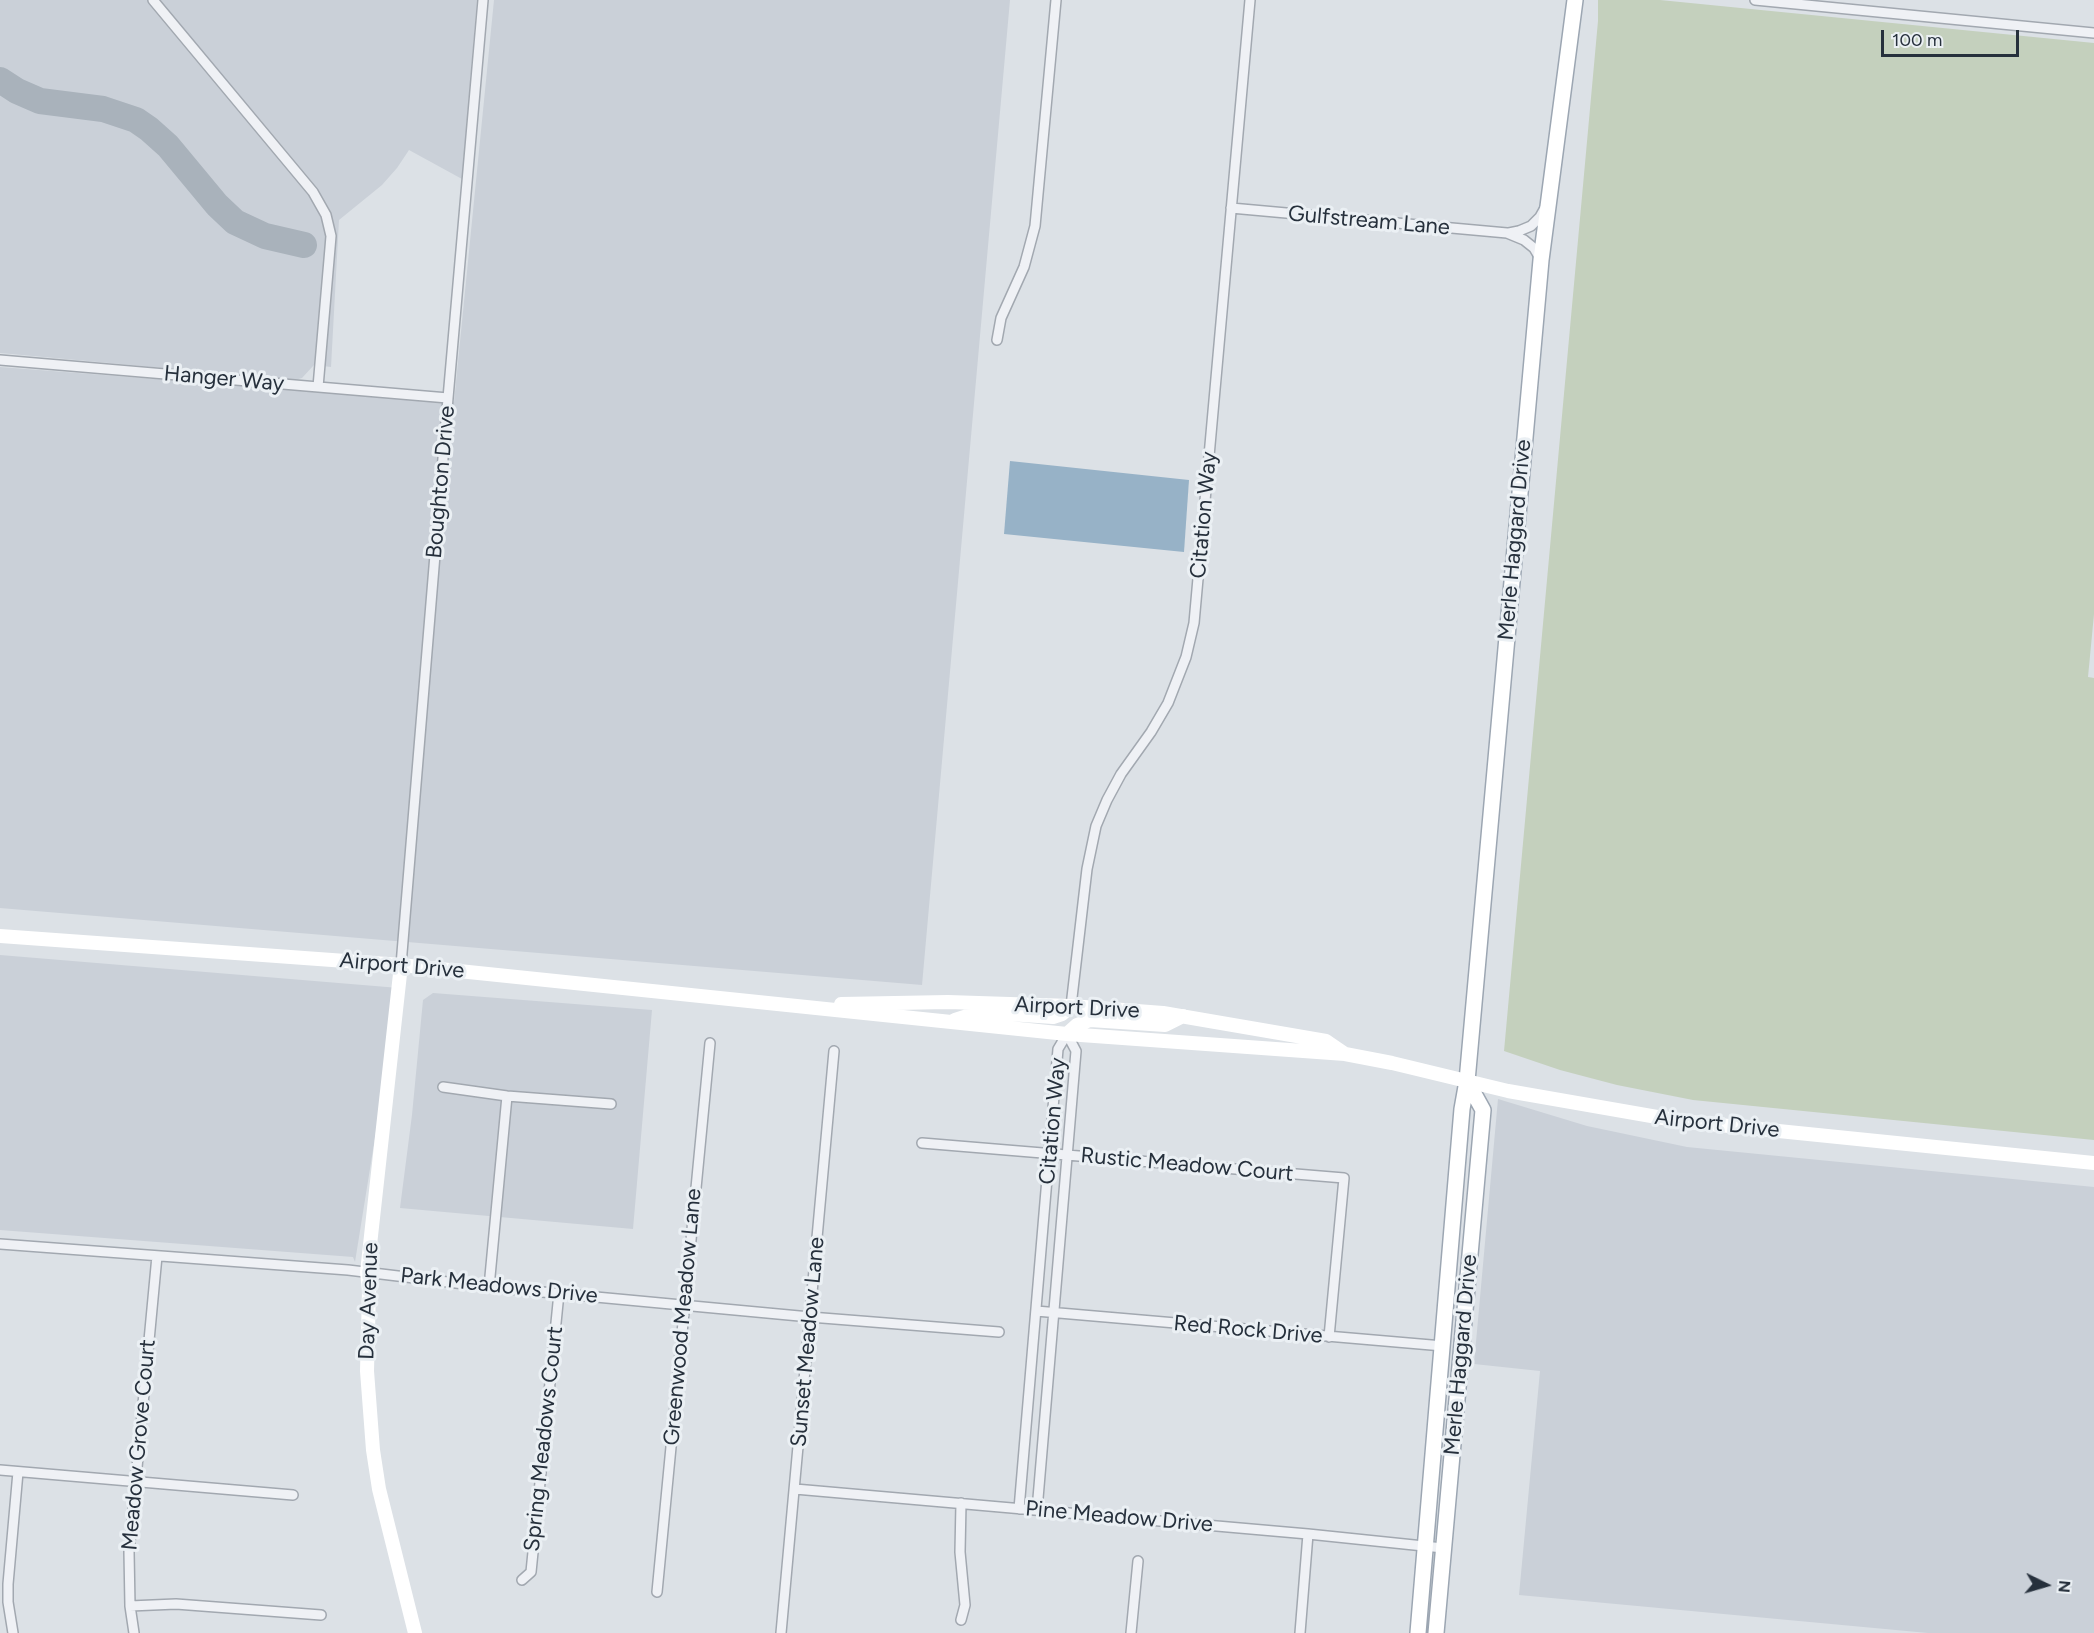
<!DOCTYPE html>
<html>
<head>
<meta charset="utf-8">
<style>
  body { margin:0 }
  #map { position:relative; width:2094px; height:1633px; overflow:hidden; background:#dce1e6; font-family:Figtree,sans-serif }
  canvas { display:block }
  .north { position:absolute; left:2016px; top:1555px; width:60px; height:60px; -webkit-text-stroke:4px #ebf0f4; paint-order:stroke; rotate:95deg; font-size:16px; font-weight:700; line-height:24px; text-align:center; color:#26303c }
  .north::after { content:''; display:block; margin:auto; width:21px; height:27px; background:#26303c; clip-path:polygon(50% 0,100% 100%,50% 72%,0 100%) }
  .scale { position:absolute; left:1881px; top:30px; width:138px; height:27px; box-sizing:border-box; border:3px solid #26303c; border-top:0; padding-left:8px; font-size:18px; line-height:21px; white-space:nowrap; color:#26303c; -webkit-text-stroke:4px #ebf0f4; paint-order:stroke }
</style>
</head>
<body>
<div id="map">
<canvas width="2094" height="1633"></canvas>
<div class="north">N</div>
<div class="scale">100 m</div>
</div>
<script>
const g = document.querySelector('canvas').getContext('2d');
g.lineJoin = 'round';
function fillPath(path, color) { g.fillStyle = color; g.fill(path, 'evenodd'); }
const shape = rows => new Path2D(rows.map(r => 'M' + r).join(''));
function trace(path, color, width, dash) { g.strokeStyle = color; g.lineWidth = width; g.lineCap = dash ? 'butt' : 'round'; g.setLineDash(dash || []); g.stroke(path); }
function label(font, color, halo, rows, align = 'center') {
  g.font = font + ' Figtree,sans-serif'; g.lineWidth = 6; g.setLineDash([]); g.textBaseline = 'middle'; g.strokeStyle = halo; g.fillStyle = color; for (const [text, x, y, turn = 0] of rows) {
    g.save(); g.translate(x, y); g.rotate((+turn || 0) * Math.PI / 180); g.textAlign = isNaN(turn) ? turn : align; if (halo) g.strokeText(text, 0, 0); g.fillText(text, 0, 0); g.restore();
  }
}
const built = shape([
  [0,0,477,0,462,179,409,150,397,168,382,185,339,220,331,367,314,365,302,378,295,380,0,353],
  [494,0,1010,0,922,985,0,908,0,367,454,402],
  [0,955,399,988,355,1262,353,1257,0,1230],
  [433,993,652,1010,633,1229,400,1208,412,1115,423,1000],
  [1498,1099,1587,1126,1687,1147,2094,1187,2094,1633,1928,1633,1519,1595,1540,1371,1474,1364]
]);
const green = shape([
  [1598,0,1660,0,2094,43,2094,614,2088,677,2094,678,2094,1140,1693,1100,1617,1085,1560,1070,1504,1051,1598,21]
]);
const water = shape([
  [1010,461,1189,480,1184,552,1004,534]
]);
const taxiway = shape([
  [0,80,17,91,40,101,103,109,136,120,149,129,168,146,217,205,235,222,265,236,304,245]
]);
const street = shape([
  [153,0,313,192,326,215,331,236,330,248,318,387],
  [1755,0,2094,33],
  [1231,208,1507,233,1524,240,1534,248,1541,260],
  [1509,233,1519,231,1531,226,1540,217,1545,208],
  [997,340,1001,318,1024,267,1035,226,1056,0],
  [0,360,448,398],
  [401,965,448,398,483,0],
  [1071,1006,1087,869,1096,826,1107,800,1121,774,1151,732,1168,703,1186,657,1194,623,1250,0],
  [443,1087,507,1096,611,1104],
  [922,1143,1344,1178,1329,1337],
  [0,1244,348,1270,489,1287,810,1317,999,1332],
  [489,1287,507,1096],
  [1036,1311,1443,1346],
  [0,1470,293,1495],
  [795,1489,1308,1534,1443,1548],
  [1019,1509,1058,1049,1067,1034],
  [1037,1510,1076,1051,1067,1034],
  [522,1580,531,1572,559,1293],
  [657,1592,710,1043],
  [130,1606,176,1604,321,1615],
  [961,1620,965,1605,960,1552,961,1503],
  [13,1633,8,1602,8,1584,18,1472],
  [134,1633,130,1606,129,1552,157,1256],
  [781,1633,834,1051],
  [1131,1633,1138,1561],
  [1300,1633,1308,1534]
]);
const secondary = shape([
  [0,936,401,965,1067,1034,1345,1054,1392,1063,1508,1091,1680,1121,2094,1163],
  [401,965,367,1272,369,1291,367,1371,373,1450,379,1489,415,1633],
  [841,1004,948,1002,1071,1006,1163,1013,1326,1041,1345,1054],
  [955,1020,980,1012,1053,1017,1062,1014,1071,1006],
  [1067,1034,1077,1025,1090,1020,1165,1025,1183,1016]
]);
const primary = shape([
  [1418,1633,1462,1109,1467,1081,1541,260,1575,0],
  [1436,1633,1483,1110,1467,1081]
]);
const streetNames = [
  ["Gulfstream Lane",1369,221,5],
  ["Hanger Way",224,379,5],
  ["Boughton Drive",441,482,-85],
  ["Citation Way",1204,515,-85],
  ["Merle Haggard Drive",1515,540,-85],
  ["Airport Drive",402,966,5],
  ["Airport Drive",1077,1008,3],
  ["Citation Way",1053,1121,-85],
  ["Airport Drive",1717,1124,6],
  ["Rustic Meadow Court",1187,1165,5],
  ["Park Meadows Drive",499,1286,6],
  ["Day Avenue",369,1301,-88],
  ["Greenwood Meadow Lane",683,1317,-85],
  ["Red Rock Drive",1248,1330,5],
  ["Sunset Meadow Lane",808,1342,-85],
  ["Merle Haggard Drive",1461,1355,-85],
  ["Spring Meadows Court",544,1439,-84],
  ["Meadow Grove Court",139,1445,-85],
  ["Pine Meadow Drive",1119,1517,5]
];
fillPath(built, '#cad0d8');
fillPath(green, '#c4d0bd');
fillPath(water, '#97b2c7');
trace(taxiway, '#a9b2bb', 26);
trace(street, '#a2a8b0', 12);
trace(primary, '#9ca6b2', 18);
trace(street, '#eff1f5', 9);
trace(secondary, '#fff', 14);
trace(primary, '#fff', 15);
label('22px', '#26303c', '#ebf0f4', streetNames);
</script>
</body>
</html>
